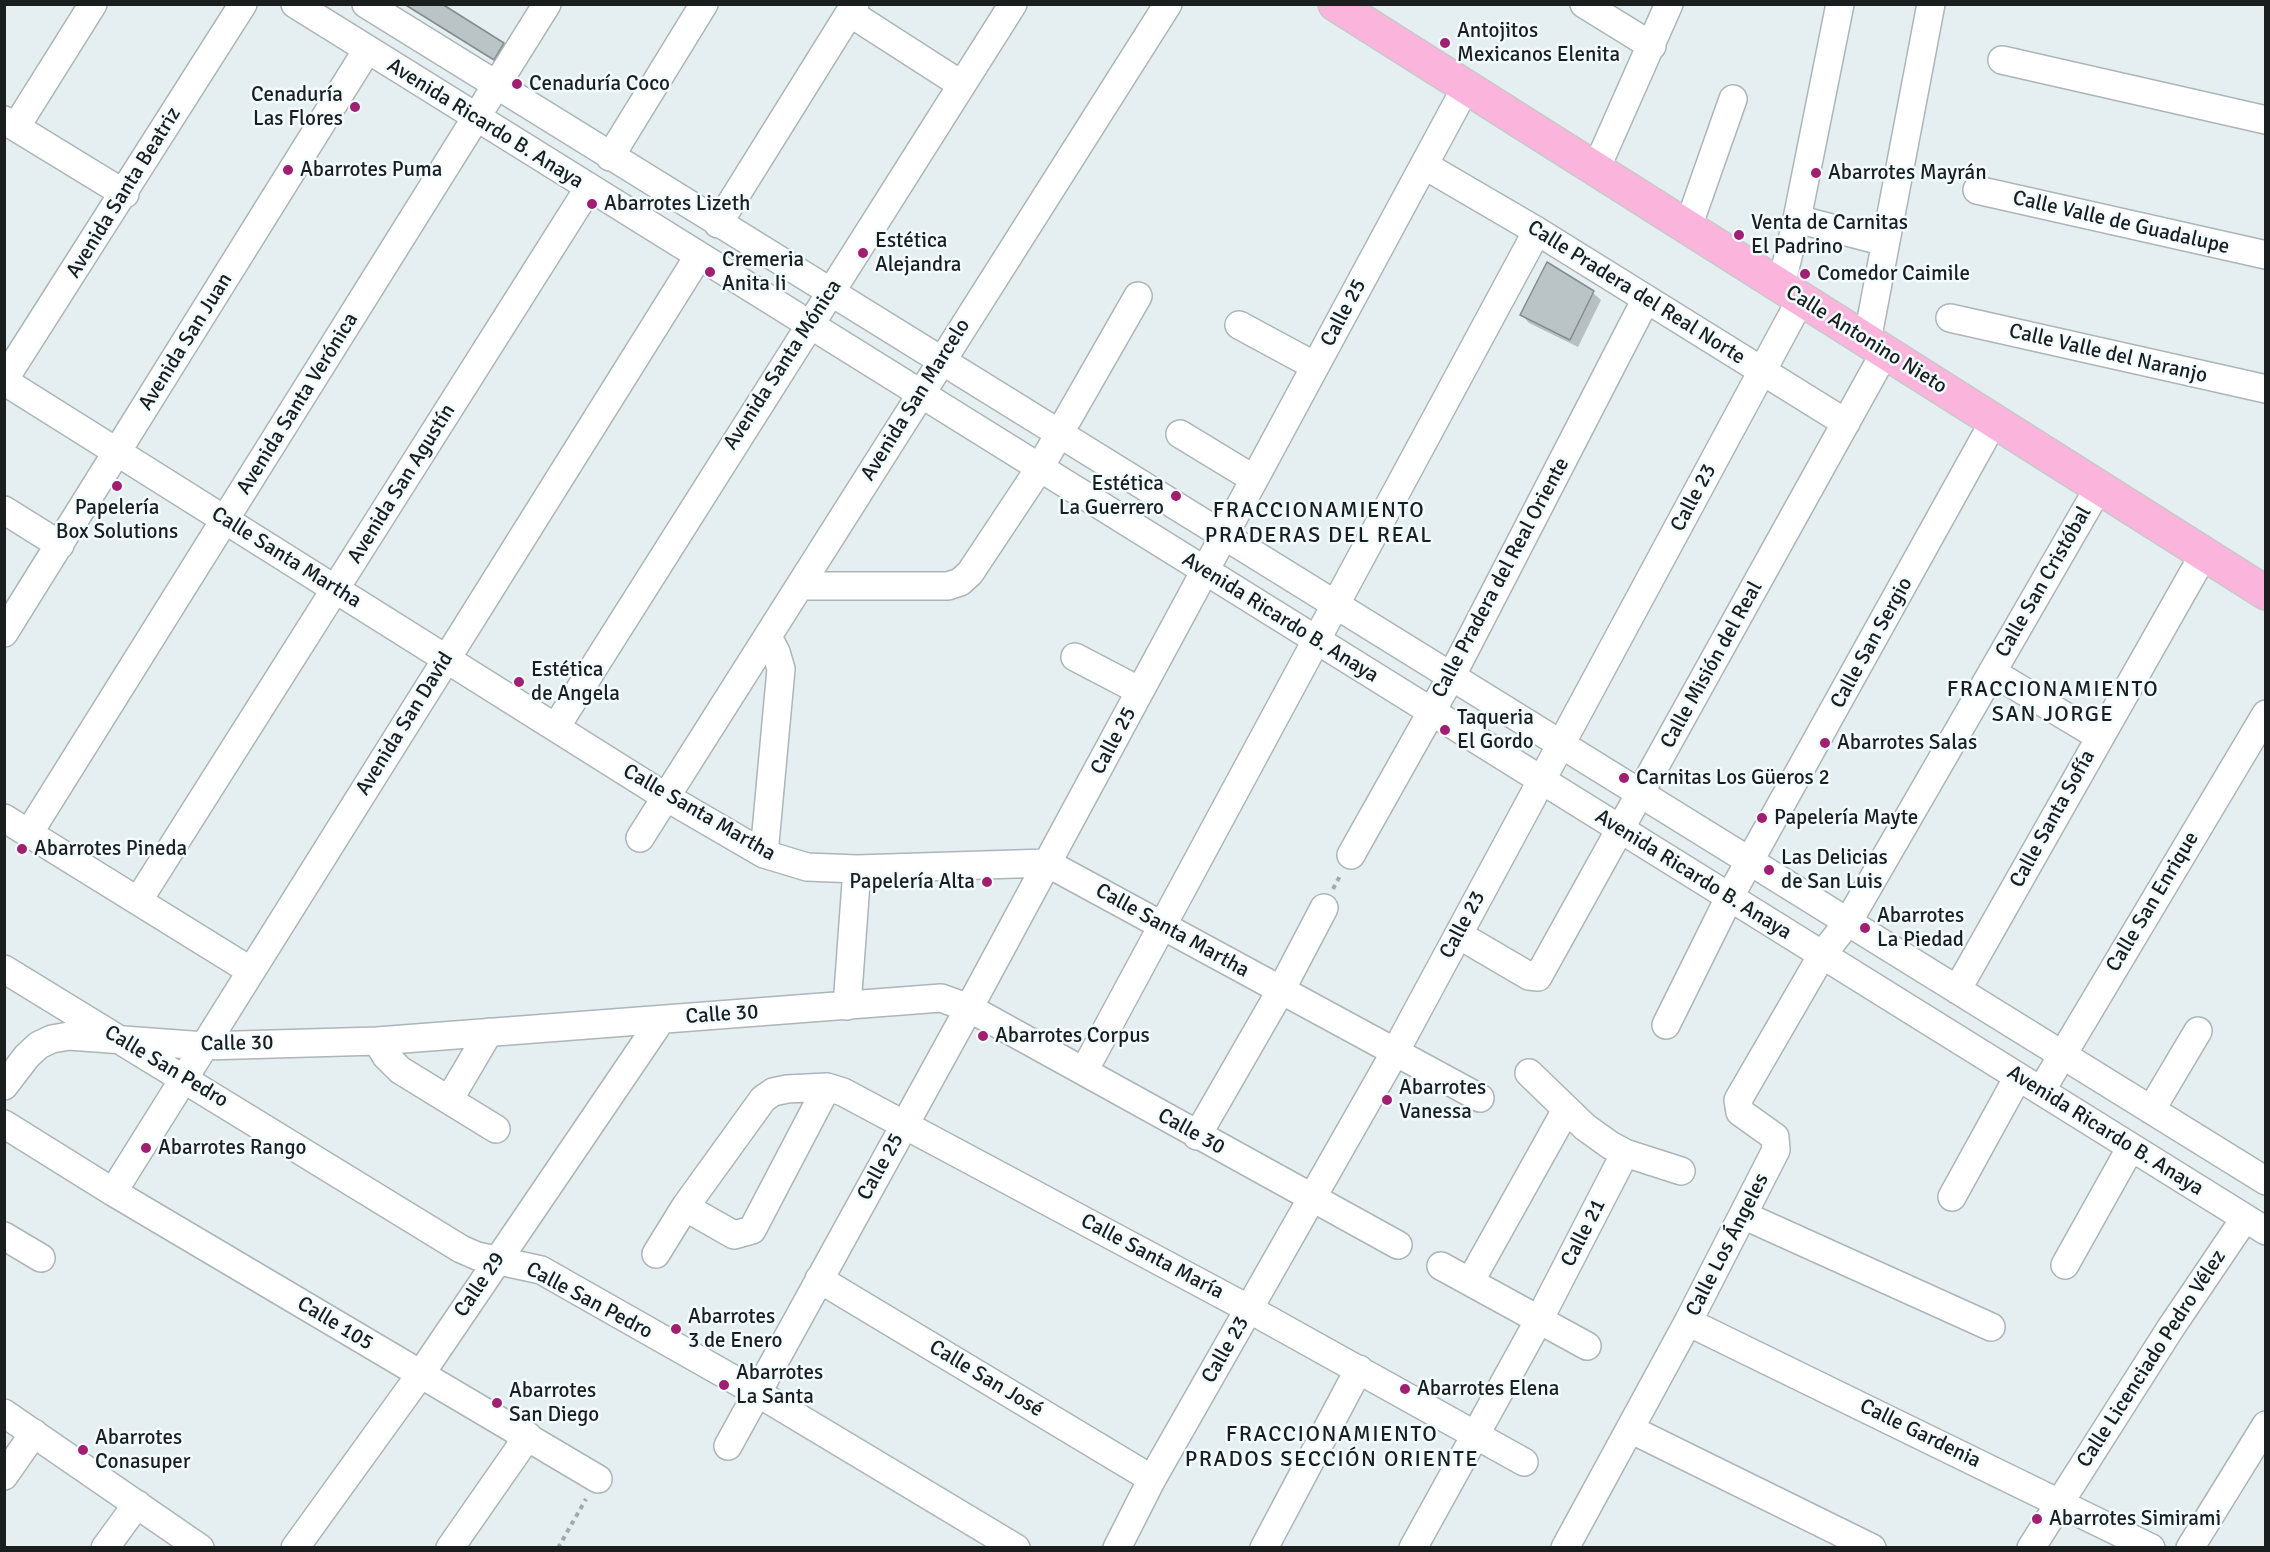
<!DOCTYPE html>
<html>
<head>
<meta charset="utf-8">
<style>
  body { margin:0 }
  #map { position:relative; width:2270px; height:1552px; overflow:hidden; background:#e5eff1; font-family:Signika,sans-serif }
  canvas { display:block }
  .frame { position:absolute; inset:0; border:6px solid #1b1e1f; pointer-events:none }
</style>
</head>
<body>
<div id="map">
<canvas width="2270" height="1552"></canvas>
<div class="frame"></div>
</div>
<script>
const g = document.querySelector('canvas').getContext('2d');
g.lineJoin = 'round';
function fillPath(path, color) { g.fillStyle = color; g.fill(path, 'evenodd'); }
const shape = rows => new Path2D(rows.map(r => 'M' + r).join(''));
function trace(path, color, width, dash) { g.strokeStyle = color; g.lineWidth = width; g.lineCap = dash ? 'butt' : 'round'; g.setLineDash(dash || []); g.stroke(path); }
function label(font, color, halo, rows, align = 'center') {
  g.font = font + ' Signika,sans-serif'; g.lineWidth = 5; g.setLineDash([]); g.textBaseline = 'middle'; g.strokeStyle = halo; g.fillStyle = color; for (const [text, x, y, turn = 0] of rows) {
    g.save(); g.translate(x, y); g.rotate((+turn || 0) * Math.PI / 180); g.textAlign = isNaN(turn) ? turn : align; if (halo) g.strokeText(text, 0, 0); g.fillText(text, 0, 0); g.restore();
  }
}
const shadow = shape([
  [421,14,503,44,508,49,499,63],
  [1593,293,1601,300,1578,347,1529,323,1522,315]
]);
const building = shape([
  [404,4,442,4,504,43,494,60,404,4],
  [1547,262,1594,291,1570,340,1520,315,1547,262]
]);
const path = shape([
  [1333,889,1341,874],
  [558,1548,586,1499]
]);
const minor = shape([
  [295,4,2266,1231],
  [366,4,2266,1181],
  [1584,4,1652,46],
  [850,13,962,85],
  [2002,60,2266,120],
  [4,120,125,194],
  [16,127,93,4],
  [610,157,704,4],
  [1424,165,1537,231,1846,423],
  [1596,169,1669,4],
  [1977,190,2266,255],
  [1797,219,1885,242],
  [718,224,855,4],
  [1688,227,1733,99],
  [1781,286,1797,219,1840,4],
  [1950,318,2266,389],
  [1239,325,1315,366],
  [1867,341,1931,4],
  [4,380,243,4],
  [4,381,666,797,764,854,807,867,857,869,1047,863,1480,1098],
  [1180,434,1254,479],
  [4,510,60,545],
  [800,586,948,586,960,582,970,573,1039,469,1138,296],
  [4,633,367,50],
  [1075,657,1140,691],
  [1992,672,2100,737],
  [556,727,1013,4],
  [4,818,251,971],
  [29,833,547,4],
  [640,838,1168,4],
  [764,854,781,669,776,652,768,637],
  [1351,855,1451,677,1646,299],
  [138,901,588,189],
  [1459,935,1529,976,1538,977,1885,352],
  [4,969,461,1249,477,1256,541,1270,756,1392,1016,1548],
  [1957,990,2204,554],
  [847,1006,857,869],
  [1666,1025,1729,898,1994,421],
  [377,1041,386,1056,400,1070,496,1129],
  [1084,1071,1537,231],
  [1529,1073,1585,1127,1610,1145,1625,1153,1681,1171],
  [4,1086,27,1056,39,1045,52,1039,69,1036,205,1046,377,1041,941,998,969,1008,1398,1245],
  [2041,1091,2266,714],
  [449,1100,489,1032],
  [2151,1110,2198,1031],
  [4,1124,113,1192,598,1479],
  [1197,1136,1281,990,1324,908],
  [113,1192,698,257],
  [1952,1197,2018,1077],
  [685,1207,734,1235,752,1230,827,1087],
  [1743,1215,1991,1327],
  [4,1236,41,1258],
  [656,1254,685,1207,763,1099,773,1092,787,1089,827,1087,843,1092,1249,1309,1524,1462],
  [2065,1265,2131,1147],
  [1441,1266,1587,1346],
  [819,1279,1152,1479],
  [1470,1282,1566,1110],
  [1688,1322,2151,1548],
  [4,1413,200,1548],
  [1630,1429,1872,1548],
  [728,1446,969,1008,1466,87],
  [4,1476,34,1433],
  [105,1548,137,1504],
  [295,1548,420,1375,661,1020],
  [450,1548,528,1436],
  [1117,1548,1152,1479,1394,1054,1801,299],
  [1264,1548,1359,1369],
  [1413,1548,1540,1318,1625,1153],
  [1565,1548,1688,1322,1776,1150,1775,1137,1740,1112,1738,1100,1822,955,1848,922,2099,487],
  [2031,1548,2170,1329,2245,1218],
  [2190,1548,2266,1425]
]);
const major = shape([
  [1335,4,2266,593]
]);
const markers = [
  [1445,43,6,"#a01f71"],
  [517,84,6,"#a01f71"],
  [355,107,6,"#a01f71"],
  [288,170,6,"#a01f71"],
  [1816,173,6,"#a01f71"],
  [592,204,6,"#a01f71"],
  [1739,235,6,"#a01f71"],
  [863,253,6,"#a01f71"],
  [710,272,6,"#a01f71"],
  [1805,274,6,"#a01f71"],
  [117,486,6,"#a01f71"],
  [1176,496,6,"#a01f71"],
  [519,682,6,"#a01f71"],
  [1445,730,6,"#a01f71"],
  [1825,743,6,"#a01f71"],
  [1624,778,6,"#a01f71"],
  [1762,818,6,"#a01f71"],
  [22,849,6,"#a01f71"],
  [1769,870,6,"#a01f71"],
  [987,882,6,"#a01f71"],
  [1865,928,6,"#a01f71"],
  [983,1036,6,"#a01f71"],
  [1387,1100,6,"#a01f71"],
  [146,1148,6,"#a01f71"],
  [676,1329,6,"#a01f71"],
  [724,1385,6,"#a01f71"],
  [1405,1389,6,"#a01f71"],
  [497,1403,6,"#a01f71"],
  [83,1450,6,"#a01f71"],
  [2037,1519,6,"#a01f71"]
];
const poiNames = [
  ["Antojitos",1457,31],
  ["Mexicanos Elenita",1457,55],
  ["Cenaduría Coco",529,84],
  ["Cenaduría",343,95,"right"],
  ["Las Flores",343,119,"right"],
  ["Abarrotes Puma",300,170],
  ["Abarrotes Mayrán",1828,173],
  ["Abarrotes Lizeth",604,204],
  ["Venta de Carnitas",1751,223],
  ["El Padrino",1751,247],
  ["Estética",875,241],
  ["Alejandra",875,265],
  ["Cremeria",722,260],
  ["Anita Ii",722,284],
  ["Comedor Caimile",1817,274],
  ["Estética",1164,484,"right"],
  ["La Guerrero",1164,508,"right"],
  ["Papelería",117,508,"center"],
  ["Box Solutions",117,532,"center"],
  ["Estética",531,670],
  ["de Angela",531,694],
  ["Taqueria",1457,718],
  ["El Gordo",1457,742],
  ["Abarrotes Salas",1837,743],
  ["Carnitas Los Güeros 2",1636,778],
  ["Papelería Mayte",1774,818],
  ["Abarrotes Pineda",34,849],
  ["Las Delicias",1781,858],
  ["de San Luis",1781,882],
  ["Papelería Alta",975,882,"right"],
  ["Abarrotes",1877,916],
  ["La Piedad",1877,940],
  ["Abarrotes Corpus",995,1036],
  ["Abarrotes",1399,1088],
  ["Vanessa",1399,1112],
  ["Abarrotes Rango",158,1148],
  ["Abarrotes",688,1317],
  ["3 de Enero",688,1341],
  ["Abarrotes",736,1373],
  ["La Santa",736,1397],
  ["Abarrotes Elena",1417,1389],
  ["Abarrotes",509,1391],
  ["San Diego",509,1415],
  ["Abarrotes",95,1438],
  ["Conasuper",95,1462],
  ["Abarrotes Simirami",2049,1519]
];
const streetNames = [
  ["Avenida Ricardo B. Anaya",485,124,32],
  ["Avenida Santa Beatriz",124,193,-58],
  ["Calle Valle de Guadalupe",2121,223,13],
  ["Calle Pradera del Real Norte",1636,293,32],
  ["Calle 25",1344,313,-62],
  ["Calle Antonino Nieto",1866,340,32],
  ["Avenida San Juan",186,342,-58],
  ["Calle Valle del Naranjo",2108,354,13],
  ["Avenida Santa Mónica",783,365,-57],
  ["Avenida San Marcelo",916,400,-58],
  ["Avenida Santa Verónica",298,404,-58],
  ["Avenida San Agustín",402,484,-58],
  ["Calle 23",1694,498,-62],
  ["Calle Santa Martha",286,558,32],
  ["Calle Pradera del Real Oriente",1501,578,-62],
  ["Calle San Cristóbal",2044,582,-60],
  ["Avenida Ricardo B. Anaya",1280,618,32],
  ["Calle San Sergio",1872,643,-61],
  ["Calle Misión del Real",1712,665,-61],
  ["Avenida San David",405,724,-58],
  ["Calle 25",1114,741,-62],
  ["Calle Santa Martha",699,813,30],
  ["Calle Santa Sofía",2053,819,-61],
  ["Avenida Ricardo B. Anaya",1693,875,32],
  ["Calle San Enrique",2153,902,-59],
  ["Calle 23",1463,925,-62],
  ["Calle Santa Martha",1172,931,29],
  ["Calle 30",722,1015,-4],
  ["Calle 30",237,1044,-1],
  ["Calle San Pedro",166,1067,31],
  ["Avenida Ricardo B. Anaya",2105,1131,32],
  ["Calle 30",1191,1132,29],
  ["Calle 25",881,1167,-61],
  ["Calle 21",1584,1233,-63],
  ["Calle Los Ángeles",1728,1245,-63],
  ["Calle Santa María",1152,1257,28],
  ["Calle 29",480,1285,-56],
  ["Calle San Pedro",589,1301,28],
  ["Calle 105",335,1324,31],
  ["Calle 23",1226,1350,-60],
  ["Calle Licenciado Pedro Vélez",2152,1359,-57],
  ["Calle San José",986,1379,31],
  ["Calle Gardenia",1920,1434,26]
];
const neighbourhoodNames = [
  ["FRACCIONAMIENTO",1319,511],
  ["PRADERAS DEL REAL",1319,536],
  ["FRACCIONAMIENTO",2053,690],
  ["SAN JORGE",2053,715],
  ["FRACCIONAMIENTO",1332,1435],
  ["PRADOS SECCIÓN ORIENTE",1332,1460]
];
fillPath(shadow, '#0003');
fillPath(building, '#bac4c6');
trace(building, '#838c8e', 1.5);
trace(minor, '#acb5b7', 30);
trace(major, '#c8c9c9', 36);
trace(path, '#a1a9ab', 4, [4.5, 4.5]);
trace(minor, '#fff', 27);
trace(major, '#fbb5dc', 33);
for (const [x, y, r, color] of markers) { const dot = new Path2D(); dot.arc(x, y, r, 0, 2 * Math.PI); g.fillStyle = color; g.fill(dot); trace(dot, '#f2fcfe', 2); }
label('21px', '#1b1e1f', '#f2fcfe', poiNames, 'left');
label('21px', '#1b1e1f', '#f2fcfe', streetNames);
g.letterSpacing = '1.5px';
label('22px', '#1b1e1f', '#f2fcfe', neighbourhoodNames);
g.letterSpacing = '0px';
</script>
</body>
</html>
